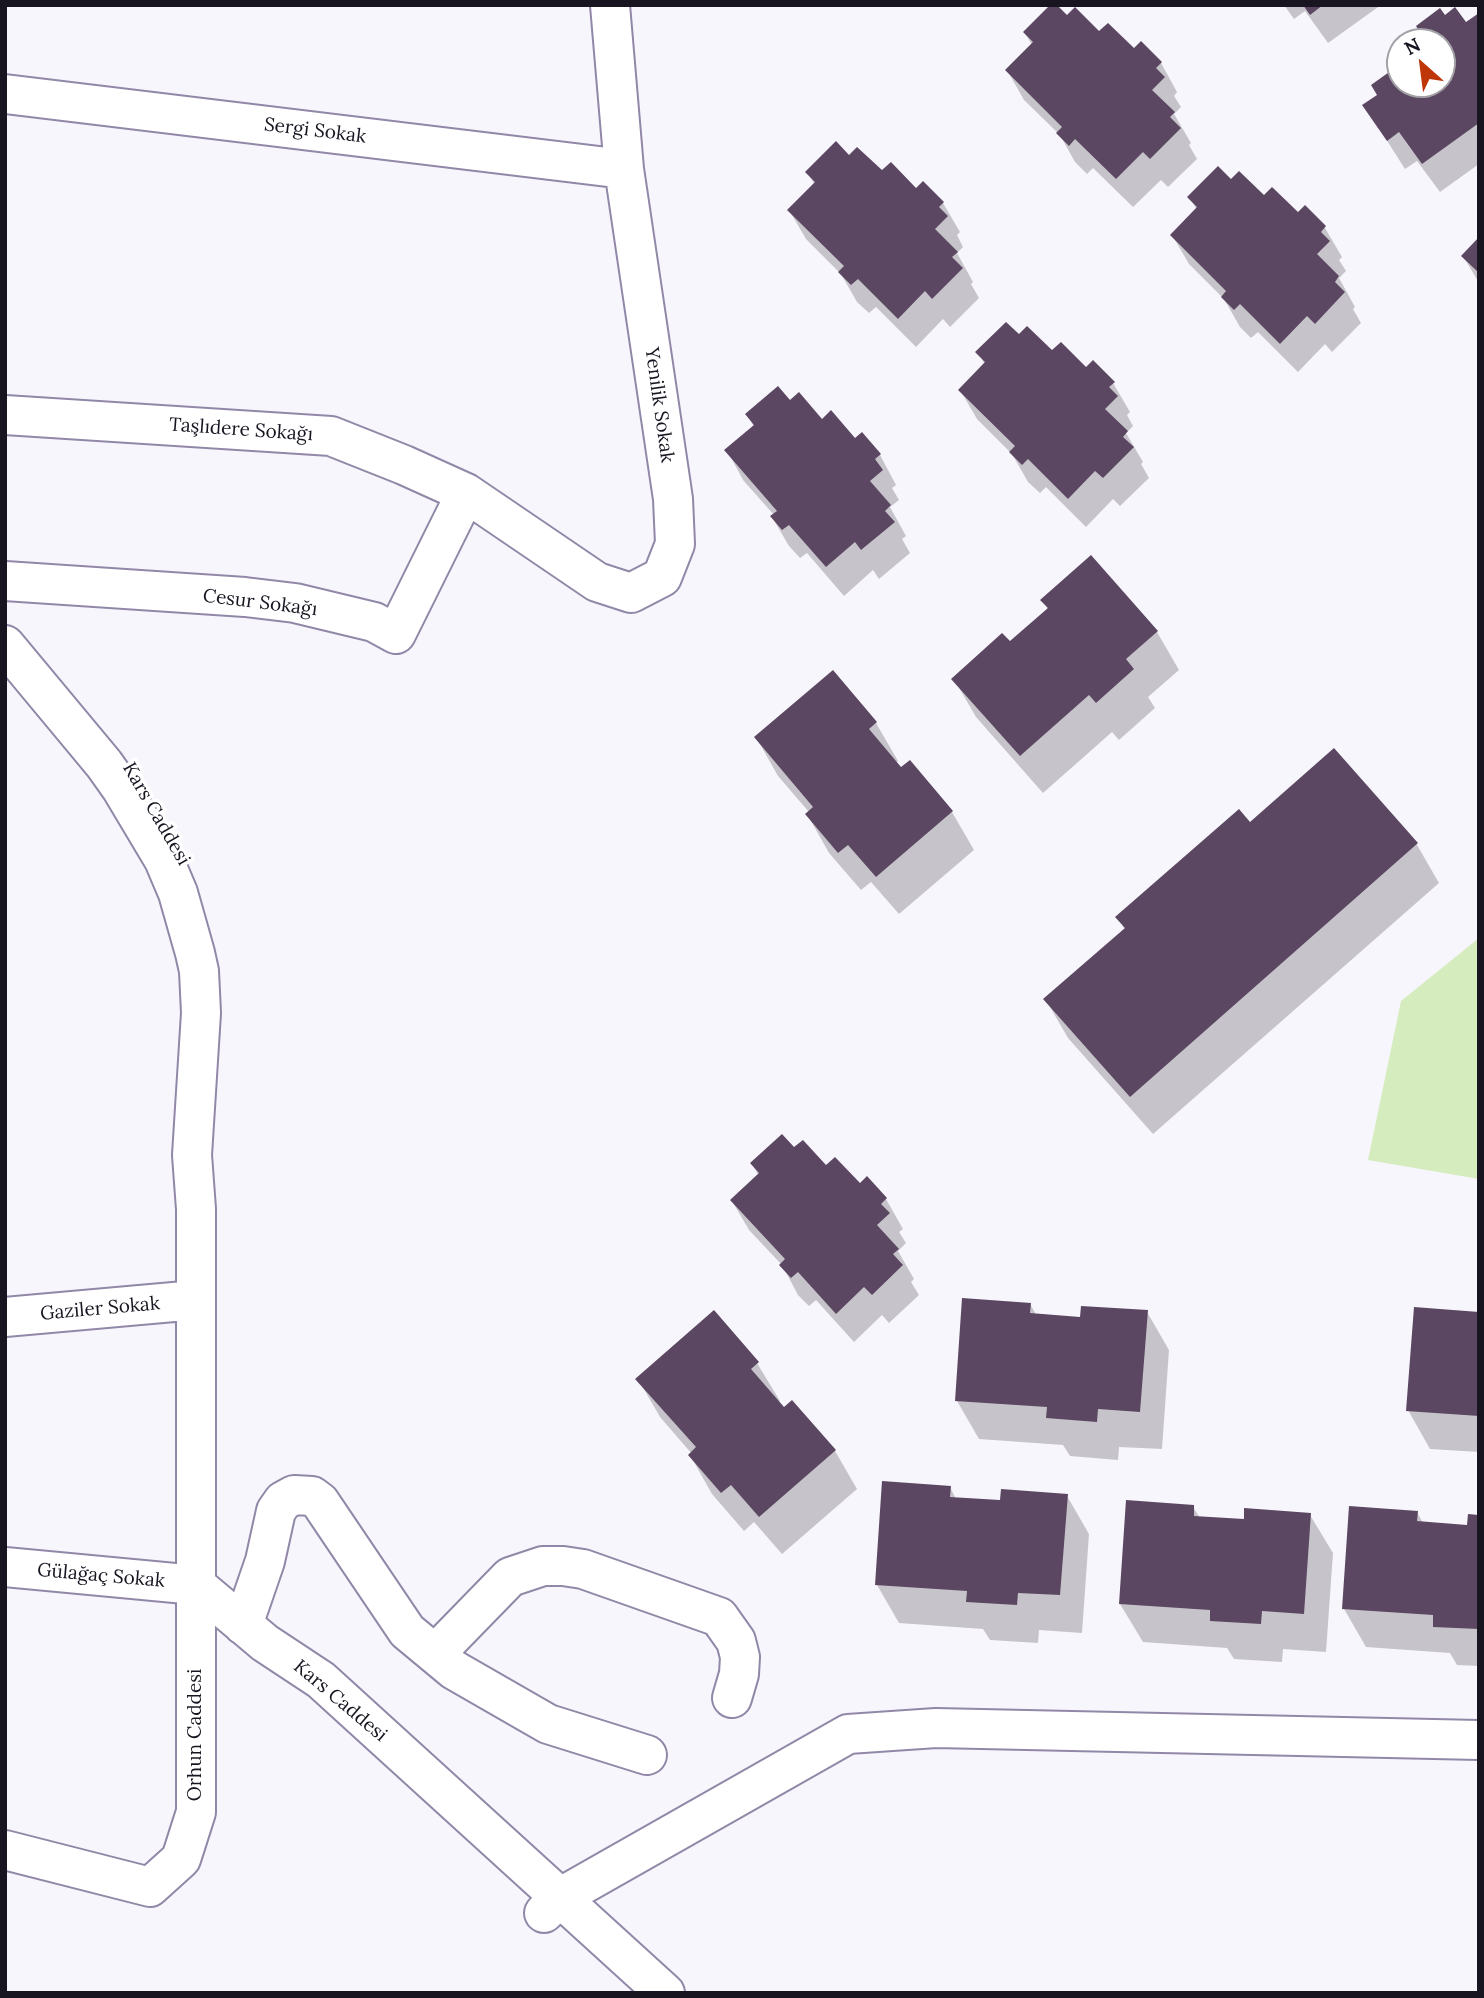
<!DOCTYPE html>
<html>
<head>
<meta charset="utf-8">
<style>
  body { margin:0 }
  #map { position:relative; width:1484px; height:1998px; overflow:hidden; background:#f8f6fd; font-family:Lora,serif }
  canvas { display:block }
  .frame { position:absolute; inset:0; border:7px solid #181521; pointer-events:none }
  .north { position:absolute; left:1386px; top:28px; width:70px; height:70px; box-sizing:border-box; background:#fff; border:2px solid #a3a1a6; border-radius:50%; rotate:332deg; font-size:19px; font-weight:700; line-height:28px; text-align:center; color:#181521 }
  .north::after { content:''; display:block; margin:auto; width:24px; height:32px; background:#bf3609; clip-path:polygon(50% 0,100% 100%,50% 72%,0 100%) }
</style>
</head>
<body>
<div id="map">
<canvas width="1484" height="1998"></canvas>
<div class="frame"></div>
<div class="north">N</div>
</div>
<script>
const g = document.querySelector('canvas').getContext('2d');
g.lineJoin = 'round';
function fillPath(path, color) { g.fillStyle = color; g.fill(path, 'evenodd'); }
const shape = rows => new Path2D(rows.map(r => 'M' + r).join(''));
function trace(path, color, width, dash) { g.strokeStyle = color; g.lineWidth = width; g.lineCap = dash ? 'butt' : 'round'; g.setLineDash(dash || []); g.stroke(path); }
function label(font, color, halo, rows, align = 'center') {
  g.font = font + ' Lora,serif'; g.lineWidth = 7; g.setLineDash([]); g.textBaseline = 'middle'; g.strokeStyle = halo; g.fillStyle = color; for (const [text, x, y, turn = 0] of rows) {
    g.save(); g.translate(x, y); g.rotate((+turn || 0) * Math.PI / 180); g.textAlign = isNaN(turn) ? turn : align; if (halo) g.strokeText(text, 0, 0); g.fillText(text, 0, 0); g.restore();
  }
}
const green = shape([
  [1479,938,1479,1179,1368,1160,1401,1001]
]);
const shadow = shape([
  [1284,5,1381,5,1328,43,1305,11,1294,19],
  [1479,15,1479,164,1440,192,1417,161,1405,169,1365,106,1379,96,1400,66,1400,84,1442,84,1442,42,1413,42,1444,17,1465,25],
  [1067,18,1161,63,1177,92,1174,96,1181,107,1174,114,1191,143,1189,145,1197,159,1168,187,1161,180,1133,207,1093,168,1087,174,1075,162,1060,135,1024,100,1007,70,1032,45,1025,33],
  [849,157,943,203,960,232,957,235,963,247,957,253,973,282,971,284,979,298,950,327,943,319,916,347,876,307,869,313,857,302,841,274,806,239,789,210,815,185,807,172],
  [1231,182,1298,215,1305,208,1325,228,1342,257,1339,260,1346,271,1339,278,1355,307,1353,309,1361,323,1332,352,1325,344,1298,372,1258,332,1251,338,1240,327,1224,299,1189,264,1172,235,1197,210,1189,197],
  [1479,240,1479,283,1463,256],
  [1019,337,1113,383,1130,412,1127,415,1133,426,1126,433,1143,462,1141,464,1149,478,1120,506,1113,499,1086,527,1046,487,1040,493,1028,482,1012,454,977,419,960,390,985,365,978,352],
  [790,402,855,441,862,434,880,455,896,485,892,488,899,500,890,507,906,536,902,539,910,553,879,579,873,570,844,596,807,553,800,558,789,546,772,517,774,515,743,480,727,450,754,427,747,414],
  [1043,600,1157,632,1179,670,1148,697,1155,708,1119,740,1112,732,1043,793,976,717,954,679,1010,644,1048,610],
  [833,672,876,723,898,761,896,763,901,770,909,763,952,812,974,850,899,914,871,882,861,890,829,853,807,814,809,812,778,776,756,737],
  [1334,750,1417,845,1439,883,1153,1134,1068,1038,1046,1000,1125,930,1118,918,1250,824],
  [794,1150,860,1185,867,1179,886,1199,903,1229,899,1232,906,1243,898,1251,914,1279,911,1282,919,1295,889,1323,882,1315,854,1342,816,1300,809,1306,798,1295,782,1265,749,1230,732,1201,759,1176,752,1164],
  [1030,1304,1037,1316,1082,1319,1147,1312,1169,1350,1162,1449,1119,1447,1118,1460,1070,1456,1063,1445,979,1439,957,1401],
  [1479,1314,1479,1452,1430,1449,1408,1410],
  [757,1363,780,1401,778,1403,784,1409,792,1402,835,1451,857,1489,782,1554,754,1522,744,1531,712,1494,690,1455,692,1454,660,1417,638,1379],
  [950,1487,956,1499,1001,1502,1067,1496,1089,1534,1082,1633,1039,1630,1038,1643,990,1640,983,1629,899,1623,877,1585],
  [1193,1507,1200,1518,1245,1521,1310,1515,1333,1553,1326,1652,1283,1649,1282,1662,1234,1659,1227,1648,1143,1642,1120,1604],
  [1417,1512,1423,1523,1469,1527,1479,1517,1479,1666,1457,1665,1450,1653,1366,1647,1344,1609]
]);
const building = shape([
  [1050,5,1057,5,1067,15,1075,7,1099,31,1108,23,1134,48,1141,41,1162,62,1156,68,1165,77,1152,90,1175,112,1170,117,1181,128,1150,159,1143,152,1116,179,1075,139,1069,146,1056,133,1062,127,1005,70,1033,42,1023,32],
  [1303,5,1323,5,1310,15],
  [1455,7,1466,22,1479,13,1479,123,1422,164,1399,132,1387,141,1362,105,1377,95,1371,85,1399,65,1392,55,1400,49,1400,84,1442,84,1442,42,1410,42,1421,34,1416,26,1440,8,1445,15],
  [836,141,849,155,857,147,882,170,891,162,916,188,923,181,944,202,939,207,948,216,935,229,958,252,952,257,963,268,932,299,925,291,898,319,858,279,851,285,838,272,844,266,787,210,815,182,805,172],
  [1218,166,1231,179,1239,171,1264,195,1272,187,1298,212,1305,205,1326,226,1321,232,1330,241,1317,254,1339,276,1335,282,1345,292,1315,324,1307,316,1280,344,1240,304,1234,310,1221,297,1226,291,1170,235,1197,207,1187,197],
  [1479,237,1479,273,1461,256],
  [1006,322,1019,334,1027,326,1052,350,1061,342,1086,367,1093,360,1115,382,1109,387,1118,396,1105,409,1128,431,1123,437,1134,447,1103,478,1095,471,1068,499,1028,459,1022,465,1009,452,1015,446,958,390,985,362,975,352],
  [778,386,790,400,799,392,822,419,831,410,855,438,862,432,881,454,875,459,883,470,870,481,891,505,885,511,895,522,861,550,855,542,826,567,789,525,782,530,770,516,777,511,724,450,754,425,745,414],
  [1091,555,1158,631,1126,659,1134,669,1096,703,1089,695,1020,756,951,679,1002,633,1010,641,1048,608,1040,600],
  [833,670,877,722,869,729,901,767,910,760,953,811,876,877,848,845,838,853,805,814,813,807,754,737],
  [1334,748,1418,843,1130,1097,1043,999,1125,928,1115,917,1239,809,1250,822],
  [782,1134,794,1147,803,1140,826,1165,835,1157,860,1183,867,1176,887,1198,881,1204,890,1213,877,1225,899,1249,893,1254,903,1265,872,1295,864,1287,836,1314,798,1272,791,1278,779,1265,785,1259,730,1200,759,1173,750,1163],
  [962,1298,1031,1303,1030,1313,1080,1317,1081,1306,1148,1310,1140,1412,1098,1409,1097,1422,1046,1418,1047,1407,955,1401],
  [1414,1307,1479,1312,1479,1416,1406,1411],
  [714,1310,759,1362,751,1369,784,1407,792,1400,836,1450,759,1517,731,1485,721,1493,688,1455,696,1447,635,1379],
  [882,1481,951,1486,950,1497,1000,1500,1001,1489,1068,1494,1060,1595,1018,1593,1017,1605,966,1602,967,1591,875,1585],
  [1126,1500,1194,1505,1194,1516,1244,1519,1244,1508,1311,1513,1304,1614,1262,1611,1261,1624,1210,1621,1210,1610,1119,1604],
  [1349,1506,1418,1511,1417,1521,1467,1525,1468,1514,1479,1515,1479,1629,1433,1627,1433,1615,1342,1609]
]);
const minor = shape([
  [5,94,624,169],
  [5,415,331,436,404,465,466,493,597,582,631,593,662,577,675,544,673,499,624,169,610,5],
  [5,581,245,597,295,603,374,622,396,634,466,493],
  [5,645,104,764,121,788,164,860,178,893,195,953,199,971,201,1013,192,1155,196,1209,196,1812,181,1859,150,1887,5,1850],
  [5,1317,196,1300],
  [5,1567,196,1585],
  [196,1585,265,1643,321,1680,665,1993],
  [243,1625,265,1561,276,1511,283,1501,294,1495,312,1496,320,1502,407,1631,454,1670,548,1724,647,1755],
  [435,1654,510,1577,543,1566,563,1566,583,1569,719,1617,736,1641,740,1657,739,1674,732,1698],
  [544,1913,559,1898,848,1734,936,1728,1479,1740]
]);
const streetNames = [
  ["Sergi Sokak",315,131,7],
  ["Yenilik Sokak",659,405,82],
  ["Taşlıdere Sokağı",241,430,4],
  ["Cesur Sokağı",260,603,7],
  ["Kars Caddesi",156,814,60],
  ["Gaziler Sokak",100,1309,-5],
  ["Gülağaç Sokak",101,1576,5],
  ["Kars Caddesi",340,1701,40],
  ["Orhun Caddesi",196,1735,-90]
];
fillPath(green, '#d5ecbe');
fillPath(shadow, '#0003');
fillPath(building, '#5b4761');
trace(minor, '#9188a8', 42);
trace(minor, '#fff', 38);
label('19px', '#181521', '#fff', streetNames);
</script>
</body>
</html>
